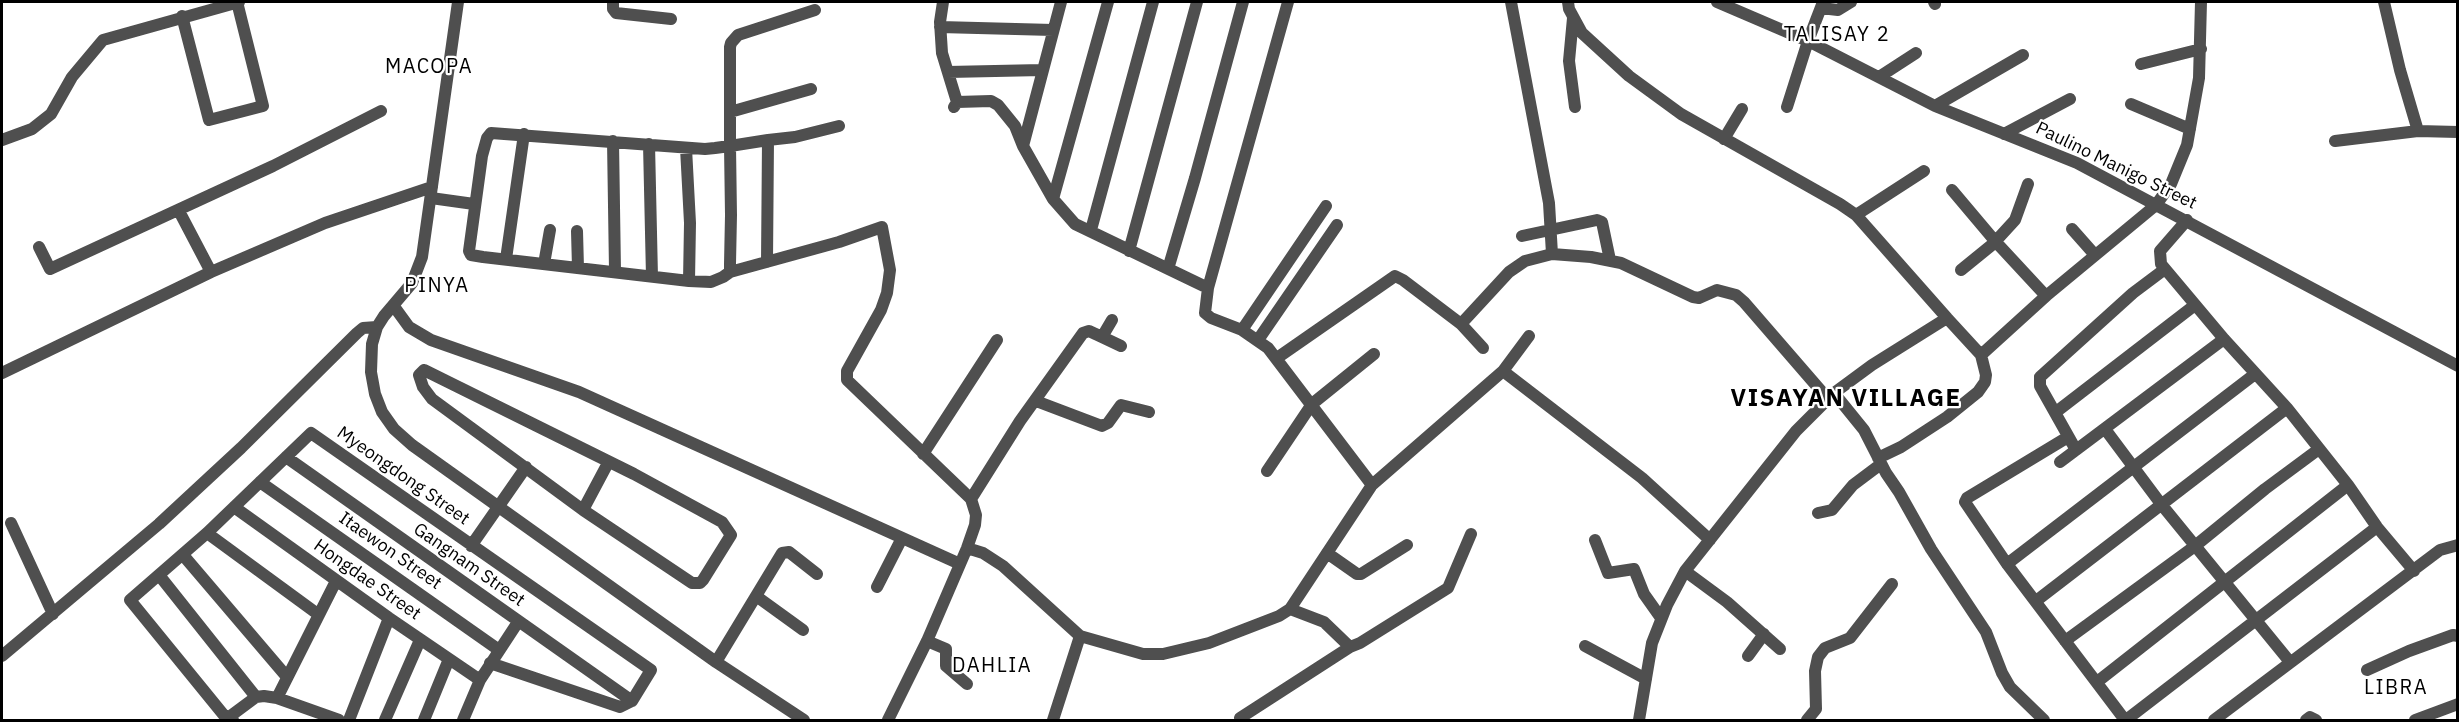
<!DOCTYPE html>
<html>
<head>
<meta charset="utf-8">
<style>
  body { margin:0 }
  #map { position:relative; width:2459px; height:722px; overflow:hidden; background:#fff; font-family:"IBM Plex Sans",sans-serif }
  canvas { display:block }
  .frame { position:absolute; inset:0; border:3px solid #000; pointer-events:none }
</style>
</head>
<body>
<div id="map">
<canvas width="2459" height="722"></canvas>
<div class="frame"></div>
</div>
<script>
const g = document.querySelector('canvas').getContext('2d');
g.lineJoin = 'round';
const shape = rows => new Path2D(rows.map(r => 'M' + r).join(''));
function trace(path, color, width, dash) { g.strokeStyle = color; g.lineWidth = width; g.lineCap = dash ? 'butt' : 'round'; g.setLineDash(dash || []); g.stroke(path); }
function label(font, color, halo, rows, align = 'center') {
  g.font = font + ' "IBM Plex Sans",sans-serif'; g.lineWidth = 4.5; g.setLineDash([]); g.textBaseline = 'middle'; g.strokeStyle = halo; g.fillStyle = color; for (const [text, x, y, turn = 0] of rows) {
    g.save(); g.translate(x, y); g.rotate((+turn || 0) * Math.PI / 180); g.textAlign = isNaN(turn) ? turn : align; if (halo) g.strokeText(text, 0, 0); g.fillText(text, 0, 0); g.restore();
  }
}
const minor = shape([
  [458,2,422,257,412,283,384,316,377,327,372,344,371,372,375,394,382,412,394,429,412,445,716,662,804,720],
  [613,2,613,9,616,13,671,19],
  [943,2,940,22,942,53,957,102],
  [1061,2,1023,146,1053,199,1075,224,1208,288],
  [1288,2,1208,288,1205,313,1211,318,1242,330,1268,348,1372,485],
  [1568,2,1569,9,1582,33,1629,76,1681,114,1840,204,1856,215,1947,318],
  [1717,2,1808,41,1935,106,2077,163,2458,366],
  [1934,2,1935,4],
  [2384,2,2400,70,2418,131],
  [1821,8,1838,10,1851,2],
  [815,10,738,35,731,43,730,47,730,146,731,215,730,264,730,272,723,277,711,282,689,281,483,257,471,255,469,251,482,156,487,138,491,133,705,149,715,148,730,146,768,140,795,137,839,126],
  [182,16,209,120,263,106,237,2],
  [1573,18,1569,61,1575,107],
  [940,27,1053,30],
  [2141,64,2201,49],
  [948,72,1042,70],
  [1879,77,1916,53],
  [2131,104,2190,129],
  [1935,106,2023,55],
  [954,107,957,102,991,101,998,105,1015,126,1023,146],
  [1787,107,1808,41,1823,2],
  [730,112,811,89],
  [2004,134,2070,99],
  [1724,139,1742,109],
  [2,140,32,129,51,114,72,77,103,40,239,2],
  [613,141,615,271],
  [2335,141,2418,131,2458,132],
  [649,144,652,277],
  [686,148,690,223,689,281],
  [1952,190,1995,241,2046,296],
  [431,198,474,204],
  [1053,199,1108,2],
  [179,211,211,272],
  [1856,215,1924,171],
  [2187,220,2160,251,2161,264,2224,339,2287,408,2348,485,2377,527,2414,571],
  [2072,229,2095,255],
  [1091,230,1153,2],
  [577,231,578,268],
  [1522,236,1597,220,1602,222,1610,260],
  [39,247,50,269,273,166,381,111],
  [1129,251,1197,2],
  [1552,254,1591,257,1621,263,1693,297,1699,298,1717,290,1736,295,1744,302,1828,399],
  [506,259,524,134],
  [767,262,768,140],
  [544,264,550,230],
  [1168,269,1195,178,1243,2],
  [1961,270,1993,244,2015,220,2028,184],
  [730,272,839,242,882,227,890,270,887,293,881,310,847,371,847,380,971,499,976,515,975,525,967,548,927,641,888,720],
  [393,305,409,327,431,340,579,392,960,564],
  [1461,324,1509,272,1525,261,1552,254,1549,203,1511,2],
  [1242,330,1326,206],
  [1102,337,1121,346],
  [1258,340,1337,225],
  [1277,358,1395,276,1403,280,1461,324,1483,348],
  [424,370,634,474,722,522,731,535,703,580,700,583,692,583,583,510,432,399,423,387,419,375,424,370],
  [1503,371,1642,478,1710,540],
  [2,373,211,272,325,223,432,187],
  [1834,393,1864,430,1886,473,1899,492,1931,549,1986,632,2002,673,2010,687,2044,720],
  [1036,401,1102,426,1108,423,1121,405,1149,412],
  [2056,412,2195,305],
  [2105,429,2161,504,2290,662],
  [2068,437,1967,498,1965,502,2007,564,2125,720],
  [2076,450,2040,386,2040,377,2133,293,2165,269],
  [923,454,997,340],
  [286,457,632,701],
  [1878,458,1901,447,1947,417,1978,392,1985,382,1986,375,1981,355],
  [2060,462,2224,339],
  [1267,471,1312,404,1374,354],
  [260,482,499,650],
  [971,499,1020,421,1083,333,1089,331,1102,337,1112,320],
  [234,507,389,618,480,680],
  [583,510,608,463],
  [1818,513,1832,510,1853,485,1881,464],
  [11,523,53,614],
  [207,533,319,615],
  [1595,540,1608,573,1634,569,1644,594,1661,618],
  [471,546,526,467],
  [967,548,983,553,1003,566,1080,636],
  [1327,553,1357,574,1361,574,1407,545],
  [183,555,287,677],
  [2007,564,2255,374],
  [1685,571,1727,602,1780,649],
  [159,575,256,697],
  [877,587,902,538],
  [756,596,803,630],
  [2036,601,2287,408],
  [1290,609,1324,622,1350,647,1360,643,1448,588,1471,534],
  [927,641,946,649,946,666,967,684],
  [2065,641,2195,546,2265,489,2319,449],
  [1585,646,1646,679],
  [2,656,159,524,241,448,357,333,363,328,377,327],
  [1748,656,1764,634],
  [716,662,782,553,789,552,817,574],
  [2367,670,2409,651,2453,635,2458,636],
  [2097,682,2348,485],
  [277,698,336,581],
  [1240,718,1350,647],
  [225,720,256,697,264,696,277,698,339,720],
  [233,720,227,719,130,600,207,533,311,433,651,670,632,701,620,707,490,663],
  [349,720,389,618],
  [385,720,420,640],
  [424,720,449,659],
  [463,720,480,680,518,622],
  [1053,720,1080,636,1143,654,1163,654,1209,643,1279,616,1290,609,1372,485,1503,371,1529,336],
  [1639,720,1652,643,1667,605,1685,571,1796,431,1834,393,1872,365,1947,318,1981,355,2046,296,2156,205,2171,184,2187,145,2199,78,2201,2],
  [1807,720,1816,709,1815,671,1818,657,1825,648,1850,638,1892,584],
  [2126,720,2377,527],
  [2214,720,2440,550,2458,545],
  [2306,720,2310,717,2316,720],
  [2415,720,2458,704]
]);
const streetNames = [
  ["Paulino Manigo Street",2116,166,26],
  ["Myeongdong Street",403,476,35],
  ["Itaewon Street",390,551,35],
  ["Gangnam Street",469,565,35],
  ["Hongdae Street",367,580,35]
];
const neighbourhoodNames = [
  ["TALISAY 2",1837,35],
  ["MACOPA",429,67],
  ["PINYA",437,286],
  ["DAHLIA",992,666],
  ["LIBRA",2396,688]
];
const districtNames = [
  ["VISAYAN VILLAGE",1846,399]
];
trace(minor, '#4f4f4f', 12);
label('18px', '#000', '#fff', streetNames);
g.letterSpacing = '1.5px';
label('20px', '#000', '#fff', neighbourhoodNames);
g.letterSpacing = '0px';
g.letterSpacing = '1.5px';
label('bold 24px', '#000', '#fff', districtNames);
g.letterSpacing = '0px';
</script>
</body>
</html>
